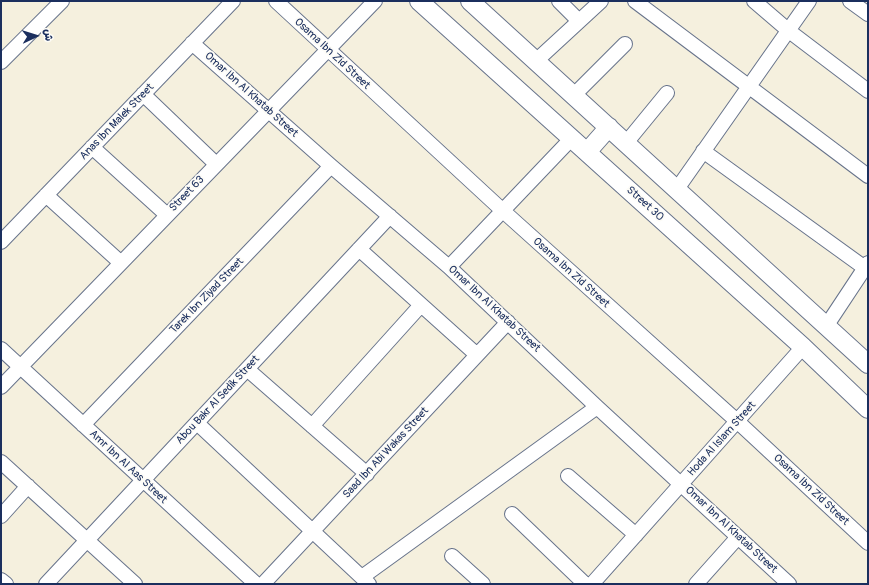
<!DOCTYPE html>
<html>
<head>
<meta charset="utf-8">
<style>
  body { margin:0 }
  #map { position:relative; width:869px; height:585px; overflow:hidden; background:#f5f0de; font-family:Pangolin,"Playpen Sans Arabic",sans-serif }
  canvas { display:block }
  .frame { position:absolute; inset:0; border:2px solid #1b2f5e; pointer-events:none }
  .north { position:absolute; left:16px; top:16px; width:40px; height:40px; -webkit-text-stroke:3px #fdfcf7; paint-order:stroke; rotate:86deg; font-size:11px; font-weight:700; line-height:16px; text-align:center; color:#1b2f5e }
  .north::after { content:''; display:block; margin:auto; width:14px; height:18px; background:#1b2f5e; clip-path:polygon(50% 0,100% 100%,50% 72%,0 100%) }
</style>
</head>
<body>
<div id="map">
<canvas width="869" height="585"></canvas>
<div class="frame"></div>
<div class="north">ش</div>
</div>
<script>
const g = document.querySelector('canvas').getContext('2d');
g.lineJoin = 'round';
const shape = rows => new Path2D(rows.map(r => 'M' + r).join(''));
function trace(path, color, width, dash) { g.strokeStyle = color; g.lineWidth = width; g.lineCap = dash ? 'butt' : 'round'; g.setLineDash(dash || []); g.stroke(path); }
function label(font, color, halo, rows, align = 'center') {
  g.font = font + ' Pangolin,sans-serif'; g.lineWidth = 3.5; g.setLineDash([]); g.textBaseline = 'middle'; g.strokeStyle = halo; g.fillStyle = color; for (const [text, x, y, turn = 0] of rows) {
    g.save(); g.translate(x, y); g.rotate((+turn || 0) * Math.PI / 180); g.textAlign = isNaN(turn) ? turn : align; if (halo) g.strokeText(text, 0, 0); g.fillText(text, 0, 0); g.restore();
  }
}
const minor = shape([
  [276,1,502,210,738,422,868,543],
  [559,1,579,21],
  [635,1,868,176],
  [754,1,789,31,868,91],
  [850,1,868,14],
  [192,43,331,166,449,267,597,407,789,584],
  [537,60,601,1],
  [1,62,62,1],
  [143,94,216,164],
  [574,95,625,44],
  [626,143,667,93],
  [92,147,167,215],
  [703,151,865,268],
  [677,189,809,1],
  [46,195,121,263],
  [1,242,233,1],
  [359,249,477,355],
  [449,267,572,138],
  [827,325,868,263],
  [1,349,256,584],
  [247,369,367,474],
  [1,387,375,1],
  [197,423,369,584],
  [83,425,331,166],
  [312,426,421,305],
  [1,462,135,584],
  [568,476,636,535],
  [512,514,585,584],
  [1,516,28,486],
  [452,556,483,584],
  [362,577,597,407],
  [1,580,6,584],
  [46,584,390,216],
  [263,584,508,322],
  [592,584,803,347],
  [696,584,738,537]
]);
const tertiary = shape([
  [419,1,803,347,868,409],
  [470,1,868,364],
  [587,152,609,127]
]);
const streetNames = [
  ["Osama Ibn Zid Street",332,54,43],
  ["Omar Ibn Al Khatab Street",251,95,42],
  ["Anas Ibn Malek Street",117,122,-46],
  ["Street 63",187,194,-46],
  ["Street 30",645,204,42],
  ["Osama Ibn Zid Street",571,273,42],
  ["Tarek Ibn Ziyad Street",207,296,-46],
  ["Omar Ibn Al Khatab Street",494,309,43],
  ["Abou Bakr Al Sedik Street",218,400,-47],
  ["Hoda Al Islam Street",722,439,-48],
  ["Saad Ibn Abi Wakas Street",386,453,-47],
  ["Amr Ibn Al Aas Street",128,467,43],
  ["Osama Ibn Zid Street",811,490,43],
  ["Omar Ibn Al Khatab Street",731,530,43]
];
trace(minor, '#67738b', 16);
trace(tertiary, '#67738b', 20);
trace(minor, '#fff', 14);
trace(tertiary, '#fff', 18);
label('11px', '#1b2f5e', '#fdfcf7', streetNames);
</script>
</body>
</html>
